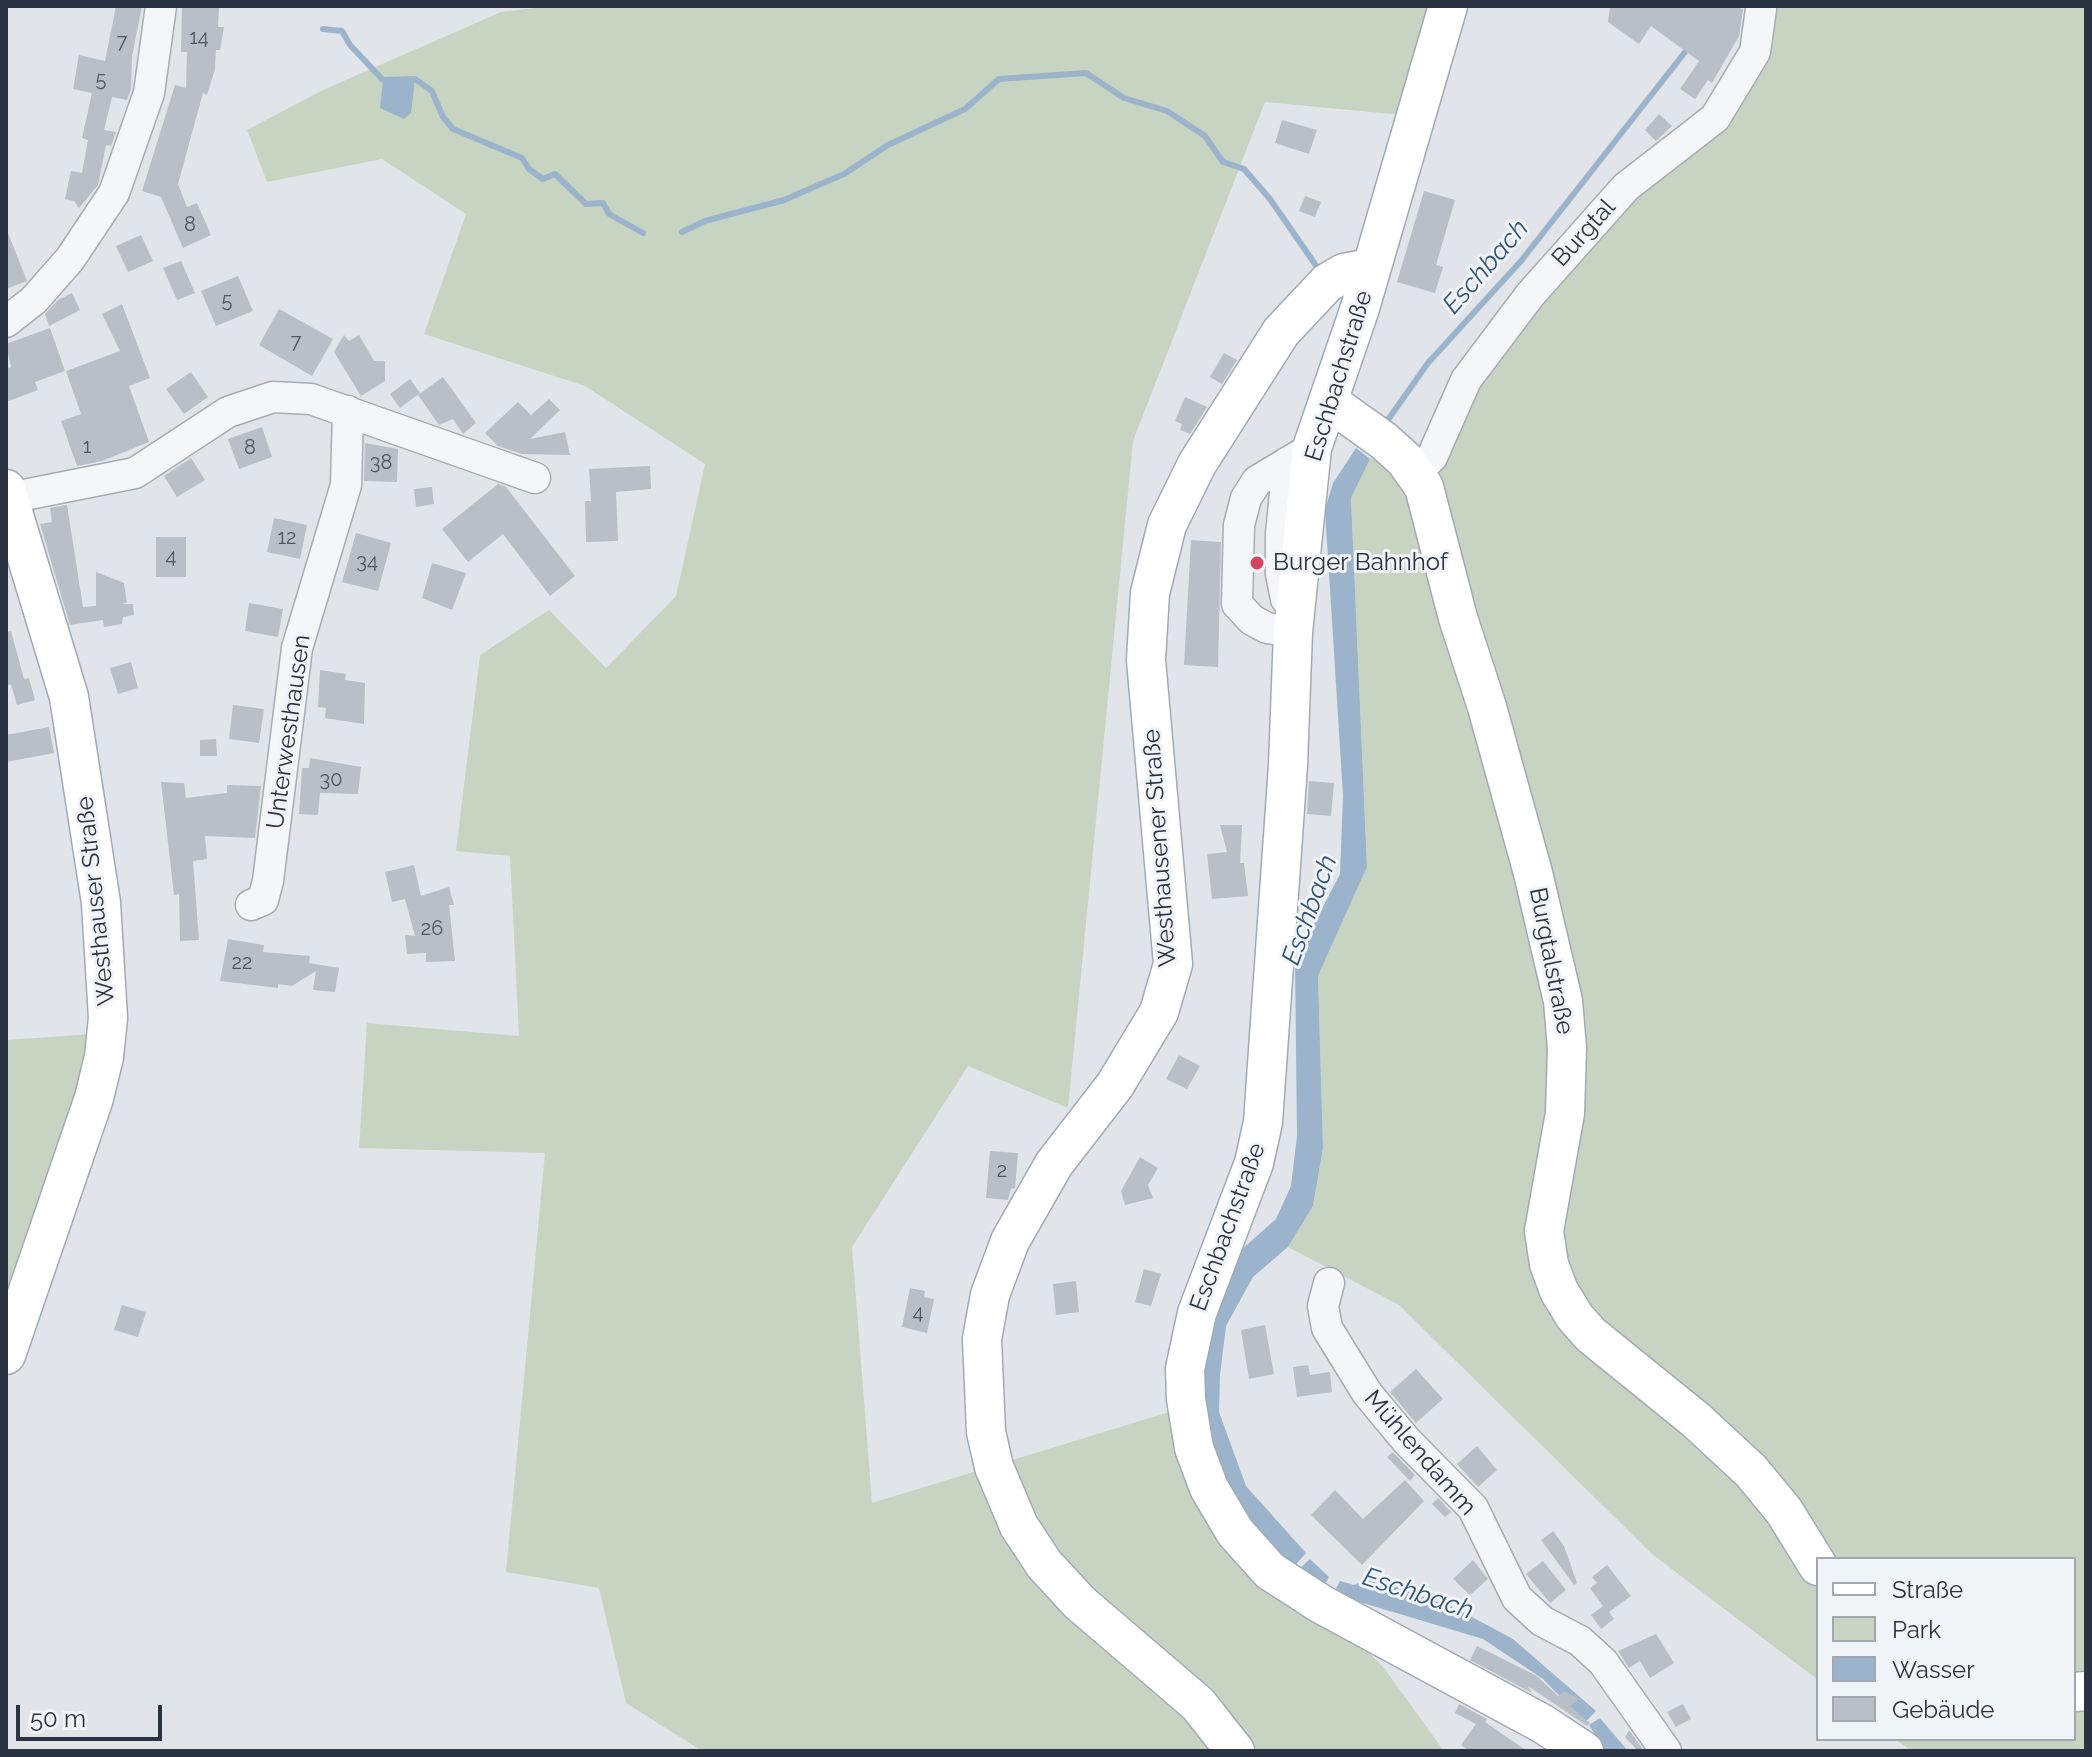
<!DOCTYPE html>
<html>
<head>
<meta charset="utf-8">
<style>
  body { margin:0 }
  #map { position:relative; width:2092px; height:1757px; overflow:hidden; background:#e1e5ea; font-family:Raleway,sans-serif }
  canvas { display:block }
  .frame { position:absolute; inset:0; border:8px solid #293342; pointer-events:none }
  .legend { position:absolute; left:1816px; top:1557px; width:260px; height:184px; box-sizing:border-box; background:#f1f4f7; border:2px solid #a1a7af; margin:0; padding:10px 14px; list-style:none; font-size:24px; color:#293342 }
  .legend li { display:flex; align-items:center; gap:16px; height:40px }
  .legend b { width:40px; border:2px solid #a1a7af }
  .scale { position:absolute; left:16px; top:1705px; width:146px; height:36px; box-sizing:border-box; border:4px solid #293342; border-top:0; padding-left:10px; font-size:24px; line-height:28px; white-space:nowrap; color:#293342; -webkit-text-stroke:6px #f1f4f7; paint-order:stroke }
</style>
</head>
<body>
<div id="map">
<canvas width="2092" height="1757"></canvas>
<div class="frame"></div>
<ul class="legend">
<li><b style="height:10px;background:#fff"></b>Straße</li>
<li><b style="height:22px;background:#c8d4c2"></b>Park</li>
<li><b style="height:22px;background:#9cb4cb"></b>Wasser</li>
<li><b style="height:22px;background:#b8bfc7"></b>Gebäude</li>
</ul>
<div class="scale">50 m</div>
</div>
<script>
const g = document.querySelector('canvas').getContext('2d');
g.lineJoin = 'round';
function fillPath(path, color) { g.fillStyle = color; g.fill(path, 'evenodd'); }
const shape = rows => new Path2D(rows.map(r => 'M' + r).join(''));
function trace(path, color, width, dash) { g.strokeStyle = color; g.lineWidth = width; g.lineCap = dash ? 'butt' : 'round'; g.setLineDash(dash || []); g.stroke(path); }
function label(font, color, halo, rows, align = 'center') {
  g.font = font + ' Raleway,sans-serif'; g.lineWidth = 6; g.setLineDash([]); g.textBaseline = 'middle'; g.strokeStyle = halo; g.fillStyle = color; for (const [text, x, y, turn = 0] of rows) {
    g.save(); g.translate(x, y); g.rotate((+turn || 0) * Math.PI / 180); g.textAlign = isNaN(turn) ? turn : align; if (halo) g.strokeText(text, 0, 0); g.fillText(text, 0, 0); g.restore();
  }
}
const green = shape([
  [554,6,1437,6,1403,115,1265,102,1133,441,1068,1108,968,1066,852,1247,872,1503,1179,1409,1186,1462,1384,1668,1444,1751,702,1751,626,1703,599,1588,506,1572,545,1153,359,1148,367,1023,519,1036,510,856,456,851,480,655,549,610,606,668,676,596,705,464,585,386,424,334,466,214,382,159,267,182,247,130,323,90,501,12],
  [1761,6,2086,6,2086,1751,1911,1751,1895,1739,2074,1739,2074,1559,1818,1559,1818,1680,1652,1554,1399,1305,1288,1247,1313,1206,1323,1148,1318,976,1367,867,1351,498,1370,459,1384,441,1415,472,1626,187,1707,127],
  [92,1034,77,1105,6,1301,6,1040]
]);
const water = shape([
  [415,79,411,113,404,119,380,108,383,80],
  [1356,448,1370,459,1351,498,1367,867,1318,976,1323,1148,1313,1206,1288,1247,1253,1277,1226,1326,1220,1375,1219,1412,1246,1486,1306,1553,1291,1570,1252,1528,1227,1491,1203,1419,1202,1352,1240,1251,1276,1219,1291,1186,1297,1136,1295,961,1340,874,1343,796,1325,510,1333,483],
  [1310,1559,1329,1577,1323,1589,1296,1572],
  [1371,1578,1457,1609,1513,1639,1596,1711,1585,1722,1543,1679,1483,1639,1333,1594,1340,1581,1354,1585],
  [1600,1718,1628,1751,1605,1751,1589,1725]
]);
const stream = shape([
  [323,29,342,31,350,45,383,80,415,79,432,91,443,117,453,129,522,158,529,169,543,179,555,174,586,204,603,203,609,214,643,233],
  [682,232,705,221,784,200,844,174,888,145,965,109,999,79,1086,73,1124,98,1167,111,1205,136,1223,162,1244,169,1270,199,1317,267],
  [1385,424,1428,363,1521,261,1689,47]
]);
const building = shape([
  [116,6,142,6,132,57,131,89,127,100,112,97,104,130,116,132,111,146,106,145,98,185,79,208,74,201,65,199,71,171,82,173,88,140,82,138,92,93,73,89,79,55,105,61],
  [182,6,219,6,218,27,224,27,220,50,216,50,215,69,207,95,203,93,178,184,187,207,197,203,211,235,183,248,161,197,142,191,175,85,186,88,187,52,181,52],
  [1610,6,1737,6,1743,10,1739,36,1712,83,1708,80,1695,99,1680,89,1699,61,1651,26,1639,44,1608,22],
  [1659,114,1672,126,1656,141,1645,130],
  [1282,120,1317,130,1309,154,1275,143],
  [1424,191,1455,200,1436,265,1443,267,1435,293,1397,282],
  [1305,196,1321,202,1315,217,1299,211],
  [6,228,27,281,6,289],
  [141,235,153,261,128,272,116,246],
  [181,261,195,293,177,300,163,268],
  [238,276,253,311,216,326,201,291],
  [72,293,80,310,49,326,45,314,58,300],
  [122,304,150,378,129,386,149,442,102,461,77,466,61,421,81,414,66,371,120,351,102,314],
  [279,309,333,339,312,376,259,345],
  [50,328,65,371,35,382,38,390,6,402,6,369,11,367,6,344],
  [344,335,349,341,359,335,374,361,385,361,385,381,361,396,334,352],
  [1224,353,1237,360,1222,384,1210,377],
  [191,372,208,397,184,414,166,389],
  [443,377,476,423,463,434,453,419,439,425,418,395],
  [410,379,420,393,400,408,390,394],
  [1185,397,1207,407,1190,434,1180,430,1182,424,1175,421],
  [549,399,560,410,530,439,565,432,570,455,522,454,498,446,485,433,518,402,531,415],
  [262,427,272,457,239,469,228,439],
  [365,443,398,449,397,482,364,481],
  [191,458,205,480,177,497,164,476],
  [650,466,651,489,616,492,618,541,586,542,585,501,591,501,589,469],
  [498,484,506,487,575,576,550,596,503,534,468,562,442,529],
  [432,487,434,504,416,507,414,489],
  [67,505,83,607,96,606,96,572,124,583,127,603,121,604,133,604,134,615,123,617,122,624,104,627,103,620,70,625,40,524,52,522,50,508],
  [274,518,307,525,300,559,267,552],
  [356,533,391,543,378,591,342,582],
  [156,537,186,537,186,577,156,577],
  [1191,540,1221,542,1218,667,1184,665],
  [432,563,466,573,452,610,422,598],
  [249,603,283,609,278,637,245,631],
  [11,631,24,679,29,678,35,700,17,705,11,684,6,686,6,632],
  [131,662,138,688,118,694,110,668],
  [320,670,346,674,345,680,365,683,364,724,325,718,326,708,318,707],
  [233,705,264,709,259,743,229,739],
  [49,727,54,753,6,762,6,735],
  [216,739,217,756,200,756,200,740],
  [310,758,361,767,358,794,320,793,318,815,299,814,302,768,309,768],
  [1309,781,1334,783,1331,816,1307,814],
  [161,782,184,783,186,798,227,793,227,785,261,786,255,838,205,836,207,859,193,861,199,940,180,941,179,894,174,895],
  [1220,825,1242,825,1240,863,1244,863,1248,896,1212,899,1207,854,1227,852],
  [414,865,421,896,449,887,454,905,449,905,455,961,426,962,426,953,407,954,405,935,415,936,405,899,392,902,385,872],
  [228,939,264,945,263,952,310,956,309,963,339,968,335,992,313,990,316,971,292,986,278,984,278,988,220,981],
  [1179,1055,1200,1066,1187,1089,1166,1079],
  [990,1151,1018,1153,1015,1188,1011,1189,1008,1200,986,1198],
  [1140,1157,1158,1168,1148,1185,1153,1198,1125,1205,1121,1191],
  [1144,1269,1161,1274,1151,1306,1135,1302],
  [1076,1281,1079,1312,1056,1315,1053,1284],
  [910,1288,925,1291,924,1297,934,1299,927,1333,902,1327],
  [122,1305,146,1312,138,1337,114,1330],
  [1265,1325,1274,1374,1249,1379,1241,1330],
  [1308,1365,1310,1375,1330,1372,1332,1392,1297,1397,1293,1367],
  [1416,1369,1443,1399,1416,1423,1390,1392],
  [1477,1446,1497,1470,1478,1487,1457,1464],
  [1393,1452,1415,1475,1410,1481,1387,1457],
  [1405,1480,1424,1501,1362,1565,1311,1515,1335,1490,1363,1519],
  [1438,1498,1451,1512,1445,1517,1432,1504],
  [1553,1531,1564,1546,1577,1583,1574,1585,1541,1540],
  [1473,1560,1488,1579,1470,1595,1453,1579],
  [1543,1561,1566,1590,1550,1603,1526,1574],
  [1607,1565,1631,1596,1609,1612,1614,1619,1601,1629,1591,1615,1603,1606,1590,1588,1597,1583,1592,1577],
  [1656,1634,1674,1663,1650,1678,1640,1661,1629,1668,1618,1651],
  [1477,1646,1537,1676,1558,1696,1564,1691,1579,1699,1570,1706,1590,1723,1587,1726,1528,1686,1532,1693,1470,1660],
  [1459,1704,1487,1719,1485,1722,1527,1751,1469,1751,1461,1745,1476,1724,1455,1713],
  [1683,1704,1691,1719,1676,1727,1667,1712],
  [1629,1730,1642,1748,1638,1751,1625,1737]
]);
const minor = shape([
  [6,322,34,300,70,259,114,193,149,93,161,6],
  [1416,473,1432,457,1466,380,1530,295,1626,187,1715,118,1755,52,1761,9],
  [9,498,135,473,228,412,273,397,311,399,535,478],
  [1286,599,1281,574,1281,534,1288,462],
  [1293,632,1267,628,1252,620,1237,604,1239,525,1246,498,1257,481,1312,448],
  [251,905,263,900,268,881,297,648,346,485,348,411],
  [1329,1283,1323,1306,1327,1328,1367,1393,1406,1440,1473,1508,1517,1598,1542,1621,1580,1641,1603,1662,1666,1751]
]);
const major = shape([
  [1448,6,1360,308,1312,448,1293,632,1288,765,1263,1122,1254,1163,1197,1313,1185,1369,1186,1399,1194,1448,1209,1488,1235,1532,1270,1571,1321,1604,1543,1724,1584,1751],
  [1328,401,1384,441,1405,460,1424,487,1458,618,1487,707,1533,873,1563,1001,1567,1048,1565,1113,1544,1231,1549,1264,1559,1291,1575,1317,1591,1335,1696,1420,1751,1471,1784,1511,1818,1566],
  [6,489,69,697,101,903,108,1018,104,1057,94,1098,6,1355],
  [2074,1692,2086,1691],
  [1235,1751,1198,1704,1080,1603,1044,1564,1019,1526,994,1467,986,1432,982,1339,990,1295,1010,1241,1054,1164,1115,1085,1159,1012,1173,964,1146,660,1150,593,1167,525,1197,464,1281,332,1327,283,1344,273,1371,268]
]);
const markers = [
  [1257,563,8,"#d1455f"]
];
const numberNames = [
  ["14",199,38],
  ["7",122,42],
  ["5",101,80],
  ["8",190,225],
  ["5",227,301],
  ["7",296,342],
  ["1",87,447],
  ["8",250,448],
  ["38",381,463],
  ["12",287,538],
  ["4",171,557],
  ["34",367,562],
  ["30",331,780],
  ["26",432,929],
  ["22",242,963],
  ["2",1002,1171],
  ["4",918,1313]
];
const streetNames = [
  ["Burgtal",1584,233,-48],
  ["Eschbachstraße",1339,376,-73],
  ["Unterwesthausen",289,732,-82],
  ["Westhausener Straße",1160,848,-94],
  ["Westhauser Straße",96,901,-96],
  ["Burgtalstraße",1551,961,79],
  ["Eschbachstraße",1228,1227,-70],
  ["Mühlendamm",1420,1453,49]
];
const poiNames = [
  ["Burger Bahnhof",1273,563]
];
const waterNames = [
  ["Eschbach",1486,267,-49],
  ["Eschbach",1310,910,-70],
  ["Eschbach",1418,1594,18]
];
fillPath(green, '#c8d4c2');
fillPath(water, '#9cb4cb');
trace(stream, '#9cb4cb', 6);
fillPath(building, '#b8bfc7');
trace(minor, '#a6acb4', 33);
trace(major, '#a0aab6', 41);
trace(minor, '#f4f6f8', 30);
trace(major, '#fff', 38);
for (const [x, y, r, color] of markers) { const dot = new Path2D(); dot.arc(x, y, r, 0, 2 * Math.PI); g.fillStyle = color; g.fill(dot); trace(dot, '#f1f4f7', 3); }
label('20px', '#4d5663', null, numberNames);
label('24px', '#293342', '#f1f4f7', streetNames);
label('24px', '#293342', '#f1f4f7', poiNames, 'left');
label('italic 26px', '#325477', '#f1f4f7', waterNames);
</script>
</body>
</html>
